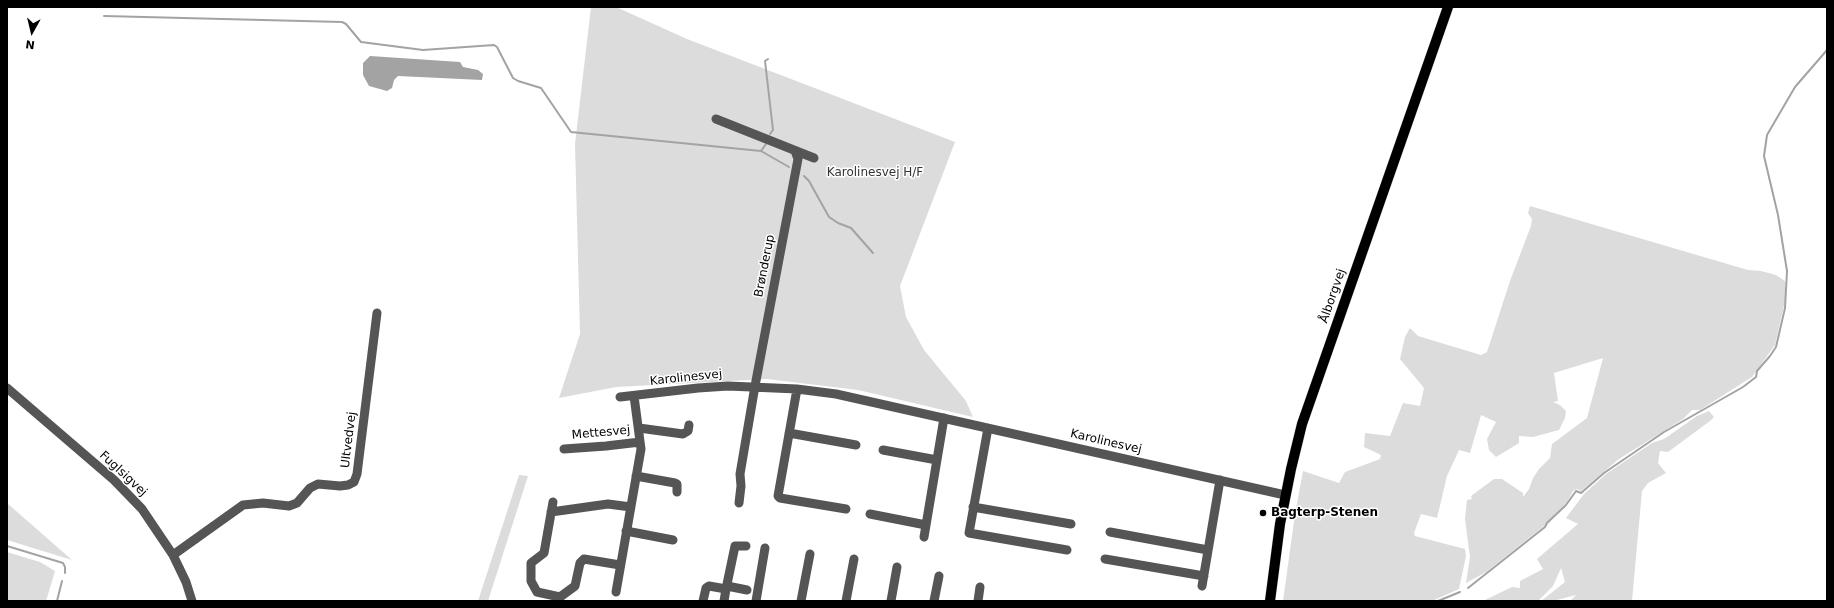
<!DOCTYPE html>
<html>
<head>
<meta charset="utf-8">
<style>
  body { margin:0 }
  #map { position:relative; width:1834px; height:608px; overflow:hidden; background:#fff; font-family:"DejaVu Sans",sans-serif }
  canvas { display:block }
  .frame { position:absolute; inset:0; border:8px solid #000; pointer-events:none }
  .north { position:absolute; left:12px; top:12px; width:40px; height:40px; -webkit-text-stroke:3px #fff; paint-order:stroke; rotate:188deg; font-size:11px; font-weight:700; line-height:16px; text-align:center; color:#000 }
  .north::after { content:''; display:block; margin:auto; width:14px; height:18px; background:#000; clip-path:polygon(50% 0,100% 100%,50% 72%,0 100%) }
</style>
</head>
<body>
<div id="map">
<canvas width="1834" height="608"></canvas>
<div class="frame"></div>
<div class="north">N</div>
</div>
<script>
const g = document.querySelector('canvas').getContext('2d');
g.lineJoin = 'round';
function fillPath(path, color) { g.fillStyle = color; g.fill(path, 'evenodd'); }
const shape = rows => new Path2D(rows.map(r => 'M' + r).join(''));
function trace(path, color, width, dash) { g.strokeStyle = color; g.lineWidth = width; g.lineCap = dash ? 'butt' : 'round'; g.setLineDash(dash || []); g.stroke(path); }
function label(font, color, halo, rows, align = 'center') {
  g.font = font + ' "DejaVu Sans",sans-serif'; g.lineWidth = 3; g.setLineDash([]); g.textBaseline = 'middle'; g.strokeStyle = halo; g.fillStyle = color; for (const [text, x, y, turn = 0] of rows) {
    g.save(); g.translate(x, y); g.rotate((+turn || 0) * Math.PI / 180); g.textAlign = isNaN(turn) ? turn : align; if (halo) g.strokeText(text, 0, 0); g.fillText(text, 0, 0); g.restore();
  }
}
const green = shape([
  [591,7,616,7,687,39,955,142,900,286,906,317,924,350,966,401,973,417,858,390,767,379,616,387,559,398,580,334,575,144],
  [1530,206,1748,270,1761,271,1776,275,1785,281,1785,301,1775,345,1752,377,1700,410,1692,410,1683,419,1619,459,1581,491,1577,489,1573,491,1567,502,1544,526,1486,572,1466,583,1470,557,1465,519,1467,500,1472,499,1471,496,1494,479,1502,479,1523,493,1523,497,1529,489,1533,478,1539,469,1550,458,1552,444,1587,418,1603,358,1554,373,1558,401,1553,402,1560,405,1566,411,1565,418,1559,430,1533,437,1519,436,1519,443,1496,457,1489,450,1487,439,1496,422,1481,415,1470,453,1459,450,1447,476,1437,518,1421,514,1414,533,1415,536,1465,549,1466,556,1459,589,1432,601,1283,601,1295,514,1303,471,1339,483,1345,472,1380,459,1381,455,1364,447,1365,433,1390,436,1403,403,1420,406,1424,388,1400,359,1405,337,1410,328,1418,336,1481,355,1487,352,1510,281,1531,226,1532,219,1528,213],
  [1709,411,1714,417,1710,421,1668,452,1660,451,1658,463,1666,473,1648,483,1642,491,1632,601,1570,601,1576,595,1553,601,1541,601,1565,582,1561,568,1553,586,1538,601,1483,601,1512,587,1520,588,1520,581,1543,569,1537,559,1578,524,1566,518,1584,494,1606,474,1652,443,1664,439,1697,416],
  [519,475,528,476,488,601,478,601],
  [7,503,72,560,7,540],
  [7,552,40,562,55,571,46,601,7,601]
]);
const water = shape([
  [370,56,460,62,463,67,478,70,483,74,482,80,398,76,394,80,392,88,387,91,369,86,363,75,363,63]
]);
const stream = shape([
  [104,16,342,22,346,24,361,42,423,50,494,45,497,47,513,78,518,81,541,88,571,132,761,151,789,167],
  [768,59,765,61,773,130,770,134],
  [761,151,766,144],
  [804,176,809,181,829,217,838,223,851,228,873,253],
  [7,546,63,563,65,567,65,573],
  [1468,588,1545,527,1547,523,1566,505,1576,491,1581,493,1604,473,1664,432,1743,387,1756,377,1757,371,1770,356,1776,347,1785,308,1787,271,1778,215,1764,156,1767,135,1795,87,1827,50],
  [57,601,62,581],
  [1438,601,1460,592]
]);
const minor = shape([
  [716,119,814,158],
  [7,388,114,480,142,509,173,555,186,582,192,601],
  [797,389,778,496,780,498,846,509],
  [620,397,698,388,728,386,797,389,836,394,1285,495],
  [639,428,683,434,688,431,689,425],
  [988,428,969,533,1067,550],
  [789,433,856,445],
  [564,449,606,446,640,442],
  [883,450,937,460],
  [636,476,675,483,677,484,677,492],
  [553,502,544,553,531,563,531,581,537,592,560,597,575,586,580,563,584,559,620,565],
  [739,503,741,486,740,474,755,386,798,159,795,151],
  [973,507,1071,524],
  [551,512,608,504,631,507],
  [870,514,926,525],
  [626,531,673,540],
  [1110,532,1208,550],
  [924,537,944,418],
  [173,555,243,505,263,503,289,506,297,503,310,488,318,484,340,486,348,485,354,482,357,474,377,313],
  [1105,559,1204,576],
  [727,586,747,590],
  [1202,586,1220,480],
  [726,589,735,546,746,546],
  [616,592,641,449,634,396],
  [703,601,706,588,709,586,726,589,724,601],
  [756,601,765,548],
  [801,601,810,554],
  [846,601,854,559],
  [891,601,897,567],
  [934,601,939,576],
  [978,601,980,587]
]);
const major = shape([
  [1270,601,1280,524,1291,469,1302,424,1448,7]
]);
const markers = [
  [1263,513,4,"#000"]
];
const parkNames = [
  ["Karolinesvej H/F",875,173]
];
const streetNames = [
  ["Brønderup",765,266,-79],
  ["Ålborgvej",1333,296,-71],
  ["Karolinesvej",686,378,-6],
  ["Mettesvej",601,433,-5],
  ["Ultvedvej",349,440,-83],
  ["Karolinesvej",1106,442,13],
  ["Fuglsigvej",123,474,43]
];
const poiNames = [
  ["Bagterp-Stenen",1271,513]
];
fillPath(green, '#dcdcdc');
fillPath(water, '#a3a3a3');
trace(stream, '#a3a3a3', 2);
trace(major, '#dbdbdb', 11);
trace(minor, '#555', 9);
trace(major, '#000', 10);
for (const [x, y, r, color] of markers) { const dot = new Path2D(); dot.arc(x, y, r, 0, 2 * Math.PI); g.fillStyle = color; g.fill(dot); trace(dot, '#fff', 1.5); }
label('12px', '#333', '#fff', parkNames);
label('12px', '#000', '#fff', streetNames);
label('bold 12px', '#000', '#fff', poiNames, 'left');
</script>
</body>
</html>
